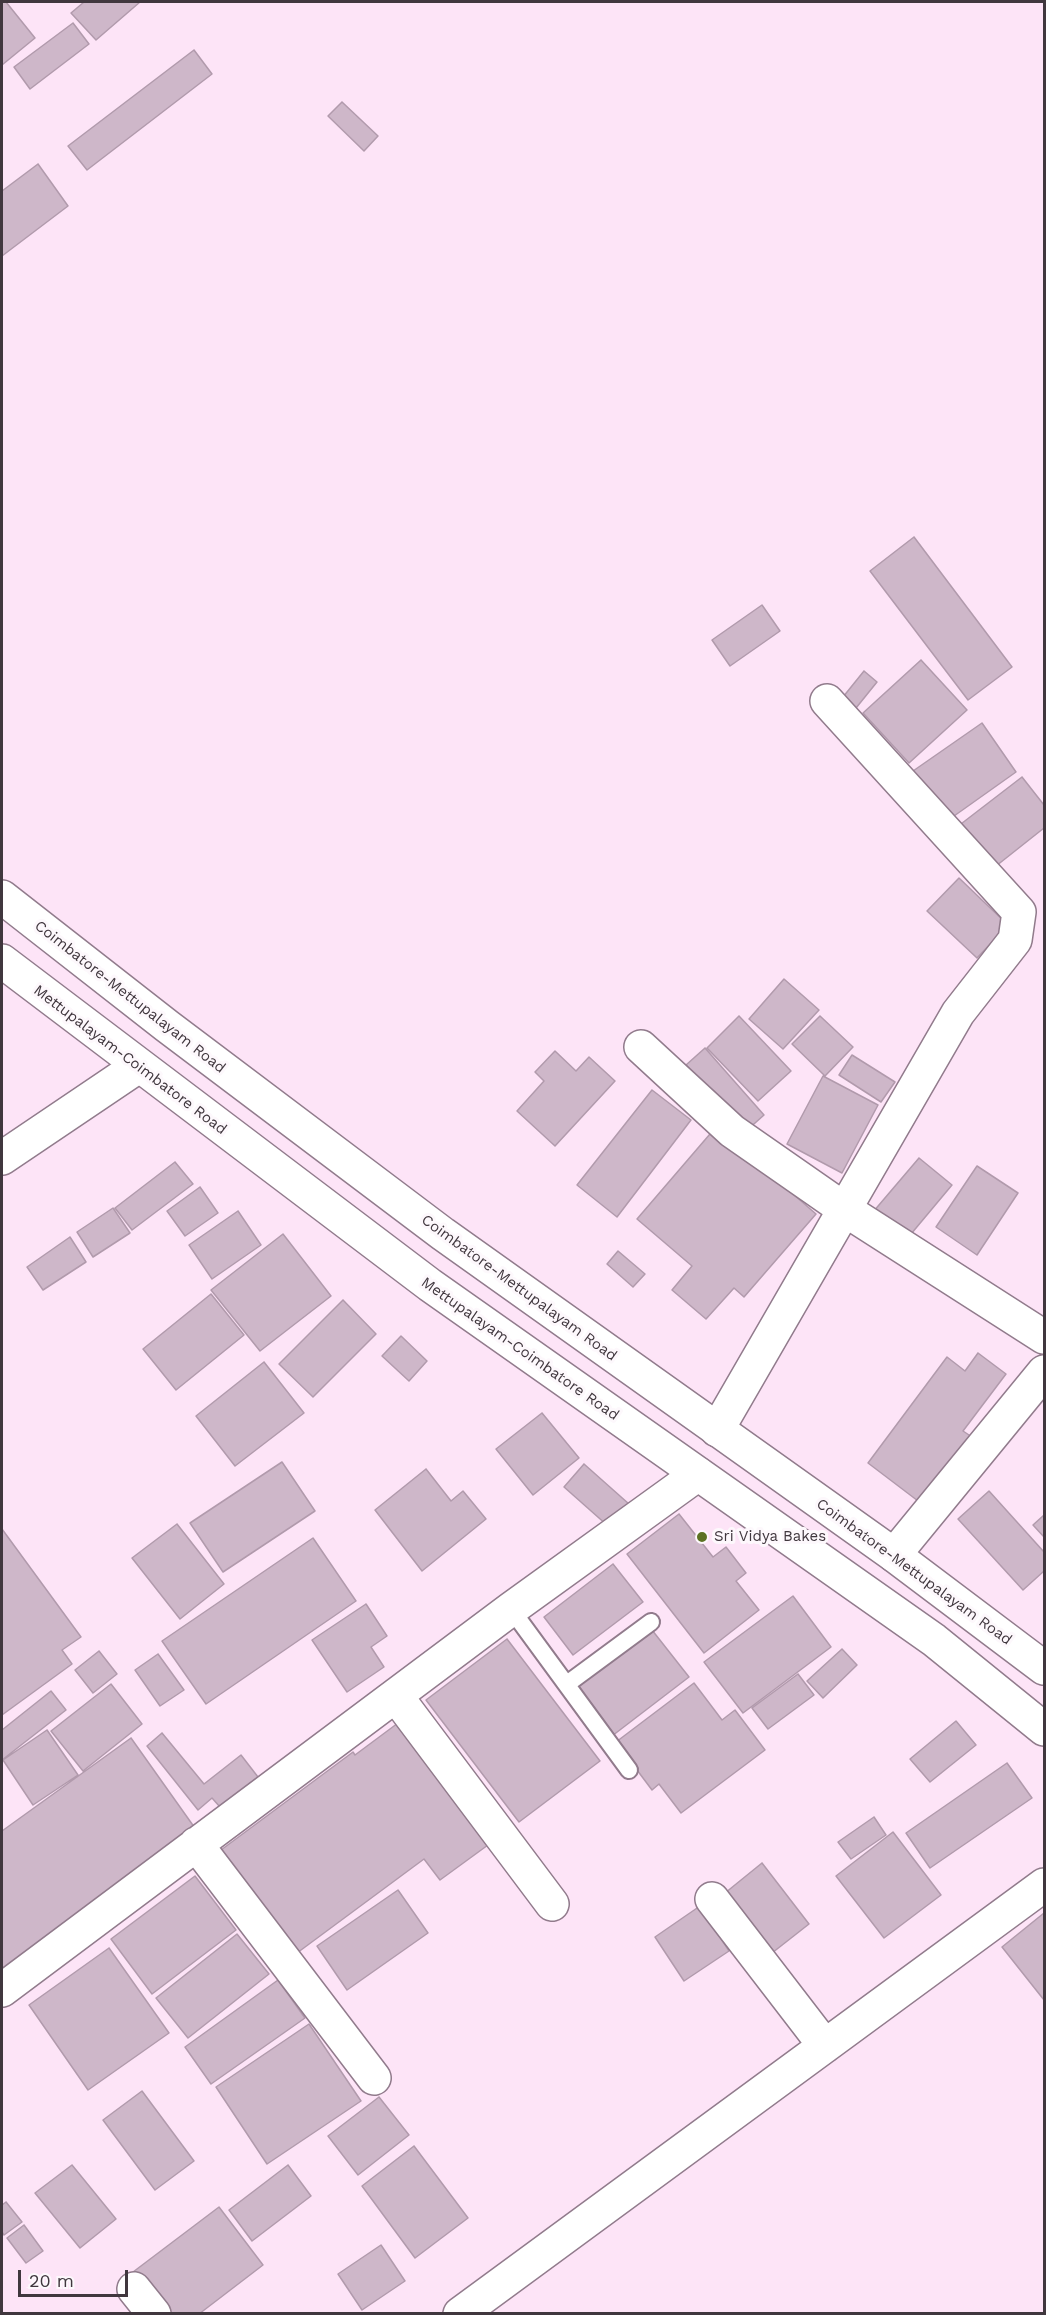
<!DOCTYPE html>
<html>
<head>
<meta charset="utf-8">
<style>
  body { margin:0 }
  #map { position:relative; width:1046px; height:2315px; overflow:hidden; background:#fde4f7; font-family:"Work Sans",sans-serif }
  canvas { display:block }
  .frame { position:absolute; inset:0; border:3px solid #40373e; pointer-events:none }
  .scale { position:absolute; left:18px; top:2270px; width:110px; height:27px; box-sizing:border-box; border:3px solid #40373e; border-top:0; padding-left:8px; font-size:18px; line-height:21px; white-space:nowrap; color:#40373e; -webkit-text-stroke:4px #fdf8fc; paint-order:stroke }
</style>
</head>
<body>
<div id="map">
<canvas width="1046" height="2315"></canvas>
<div class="frame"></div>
<div class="scale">20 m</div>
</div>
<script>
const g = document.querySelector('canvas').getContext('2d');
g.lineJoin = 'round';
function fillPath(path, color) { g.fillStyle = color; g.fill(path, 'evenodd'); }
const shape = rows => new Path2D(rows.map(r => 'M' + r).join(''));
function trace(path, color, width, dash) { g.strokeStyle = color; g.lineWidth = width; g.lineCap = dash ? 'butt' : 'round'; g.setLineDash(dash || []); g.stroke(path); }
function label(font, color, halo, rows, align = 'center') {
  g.font = font + ' "Work Sans",sans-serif'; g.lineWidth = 6; g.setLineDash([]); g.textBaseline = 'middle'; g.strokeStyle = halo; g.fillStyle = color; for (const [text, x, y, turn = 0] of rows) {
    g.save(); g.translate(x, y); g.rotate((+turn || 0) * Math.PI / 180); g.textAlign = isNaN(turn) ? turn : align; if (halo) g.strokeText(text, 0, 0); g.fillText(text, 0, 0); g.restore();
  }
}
const building = shape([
  [2,2,6,2,35,38,2,65,2,2],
  [84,2,140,2,96,40,71,13,84,2],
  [73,23,89,44,30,89,14,67,73,23],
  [194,50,212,74,87,170,68,146,194,50],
  [342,102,378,136,364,151,328,116,342,102],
  [38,164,68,206,2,256,2,191,38,164],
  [914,537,1012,667,968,700,870,571,914,537],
  [762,605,780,631,730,666,712,640,762,605],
  [921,660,967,710,909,763,863,713,921,660],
  [864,671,877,682,856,708,843,697,864,671],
  [982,723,1016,772,947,821,913,771,982,723],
  [1022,777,1044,805,1044,828,991,870,957,827,1022,777],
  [959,878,1008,925,977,958,927,911,959,878],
  [784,979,819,1010,783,1049,749,1019,784,979],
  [739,1016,791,1071,758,1101,707,1048,739,1016],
  [820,1016,853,1047,825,1076,792,1044,820,1016],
  [705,1048,764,1115,745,1132,686,1065,705,1048],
  [555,1051,576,1071,589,1057,615,1081,555,1146,517,1111,544,1081,535,1072,555,1051],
  [852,1055,895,1082,881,1102,839,1075,852,1055],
  [823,1076,878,1105,842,1173,787,1144,823,1076],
  [652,1090,691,1120,617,1217,577,1185,652,1090],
  [716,1127,816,1214,744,1297,734,1288,706,1319,672,1290,692,1266,637,1219,716,1127],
  [919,1158,952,1185,906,1240,873,1212,919,1158],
  [175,1162,193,1184,132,1230,115,1208,175,1162],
  [977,1166,1018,1193,977,1255,936,1227,977,1166],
  [200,1187,218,1213,185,1236,167,1211,200,1187],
  [113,1208,130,1233,93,1257,77,1232,113,1208],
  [238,1211,261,1245,212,1279,189,1245,238,1211],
  [283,1234,331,1296,260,1351,211,1290,283,1234],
  [70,1237,86,1262,43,1290,27,1267,70,1237],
  [618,1251,645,1274,633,1287,607,1264,618,1251],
  [211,1294,244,1335,176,1390,143,1349,211,1294],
  [343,1300,376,1334,313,1397,279,1364,343,1300],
  [401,1336,427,1361,409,1381,382,1356,401,1336],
  [978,1353,1006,1374,963,1431,972,1437,922,1504,868,1463,947,1357,965,1371,978,1353],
  [264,1362,304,1413,235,1466,196,1416,264,1362],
  [542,1413,579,1458,533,1495,496,1449,542,1413],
  [282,1462,315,1511,223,1572,190,1523,282,1462],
  [584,1464,629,1504,608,1526,564,1487,584,1464],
  [426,1469,451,1501,463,1491,486,1519,422,1571,375,1510,426,1469],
  [989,1491,1044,1552,1044,1571,1023,1590,958,1519,989,1491],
  [679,1514,713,1557,726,1547,746,1573,736,1581,759,1610,704,1653,627,1554,679,1514],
  [1044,1515,1044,1537,1033,1525,1044,1515],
  [177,1524,224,1584,180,1619,132,1558,177,1524],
  [2,1529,81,1637,62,1650,72,1664,2,1715,2,1529],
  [313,1538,356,1601,206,1704,162,1641,313,1538],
  [613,1564,643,1602,573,1655,544,1617,613,1564],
  [793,1596,831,1647,743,1713,704,1662,793,1596],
  [366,1604,387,1636,371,1647,384,1667,347,1692,312,1640,366,1604],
  [652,1630,689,1677,612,1736,576,1688,652,1630],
  [507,1639,600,1761,519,1822,426,1700,507,1639],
  [842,1649,857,1665,823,1698,807,1681,842,1649],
  [99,1651,117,1674,93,1693,75,1670,99,1651],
  [158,1654,184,1690,160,1706,135,1670,158,1654],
  [798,1674,814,1695,768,1729,752,1708,798,1674],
  [694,1683,722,1720,735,1710,765,1750,681,1813,659,1784,652,1790,616,1742,694,1683],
  [111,1684,142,1724,83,1771,51,1731,111,1684],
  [51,1691,66,1710,2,1760,2,1730,51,1691],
  [956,1721,976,1745,930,1782,910,1759,956,1721],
  [398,1723,488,1845,440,1880,424,1859,297,1953,221,1850,353,1752,355,1755,398,1723],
  [47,1730,78,1775,33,1805,3,1760,47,1730],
  [162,1733,204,1784,241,1755,258,1777,220,1807,212,1798,198,1810,147,1746,162,1733],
  [131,1738,197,1831,2,1970,2,1831,131,1738],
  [1007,1763,1032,1798,930,1868,906,1833,1007,1763],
  [874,1817,886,1835,851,1859,838,1842,874,1817],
  [893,1832,941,1895,884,1938,836,1876,893,1832],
  [762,1863,809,1924,772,1953,725,1893,762,1863],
  [195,1876,236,1930,152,1994,111,1939,195,1876],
  [398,1890,428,1933,347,1990,317,1946,398,1890],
  [700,1906,729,1951,684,1981,655,1937,700,1906],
  [1044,1913,1044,2000,1002,1947,1044,1913],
  [237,1934,269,1974,188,2038,156,1998,237,1934],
  [109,1948,169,2033,88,2090,29,2005,109,1948],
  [278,1980,305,2018,211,2084,185,2047,278,1980],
  [309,2024,361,2101,267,2164,216,2087,309,2024],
  [142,2091,194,2161,155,2190,103,2120,142,2091],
  [379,2097,409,2135,358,2175,328,2136,379,2097],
  [414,2146,468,2218,415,2258,362,2186,414,2146],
  [72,2165,116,2219,80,2248,35,2193,72,2165],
  [288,2165,311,2196,252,2241,229,2210,288,2165],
  [6,2202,22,2222,4,2235,2,2232,2,2205,6,2202],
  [219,2207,263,2265,199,2314,165,2314,133,2272,219,2207],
  [24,2225,43,2251,26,2263,7,2238,24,2225],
  [381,2245,405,2281,362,2310,338,2274,381,2245]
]);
const service = shape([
  [511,1609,629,1770],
  [567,1684,651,1622]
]);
const minor = shape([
  [641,1047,732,1131,844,1209,1044,1337],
  [2,1158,137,1067],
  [717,1430,958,1013,1015,940,1019,912,827,701],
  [894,1555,1044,1372],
  [396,1696,552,1904],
  [196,1844,374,2078],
  [712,1899,825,2046],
  [2,1990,511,1609,698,1474],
  [134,2289,154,2314],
  [460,2314,1044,1885]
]);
const trunk = shape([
  [2,897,167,1026,443,1234,894,1555,1044,1668],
  [2,961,430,1285,934,1640,1044,1729]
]);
const markers = [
  [702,1537,6,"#5c7223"]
];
const streetNames = [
  ["Coimbatore-Mettupalayam Road",130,997,38],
  ["Mettupalayam-Coimbatore Road",130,1060,37],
  ["Coimbatore-Mettupalayam Road",519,1288,36],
  ["Mettupalayam-Coimbatore Road",520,1349,35],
  ["Coimbatore-Mettupalayam Road",914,1572,36]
];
const poiNames = [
  ["Sri Vidya Bakes",714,1537]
];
fillPath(building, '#ceb7c9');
trace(building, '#b19aac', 1.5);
trace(service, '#917b8c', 20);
trace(minor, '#917b8c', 36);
trace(trunk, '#917b8c', 36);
trace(service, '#fff', 16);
trace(minor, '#fff', 33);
trace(trunk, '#fff', 33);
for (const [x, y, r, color] of markers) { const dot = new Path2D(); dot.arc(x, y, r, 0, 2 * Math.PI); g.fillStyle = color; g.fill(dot); trace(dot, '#fdf8fc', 2); }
label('15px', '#40373e', '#fdf8fc', streetNames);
label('15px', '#40373e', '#fdf8fc', poiNames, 'left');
</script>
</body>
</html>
